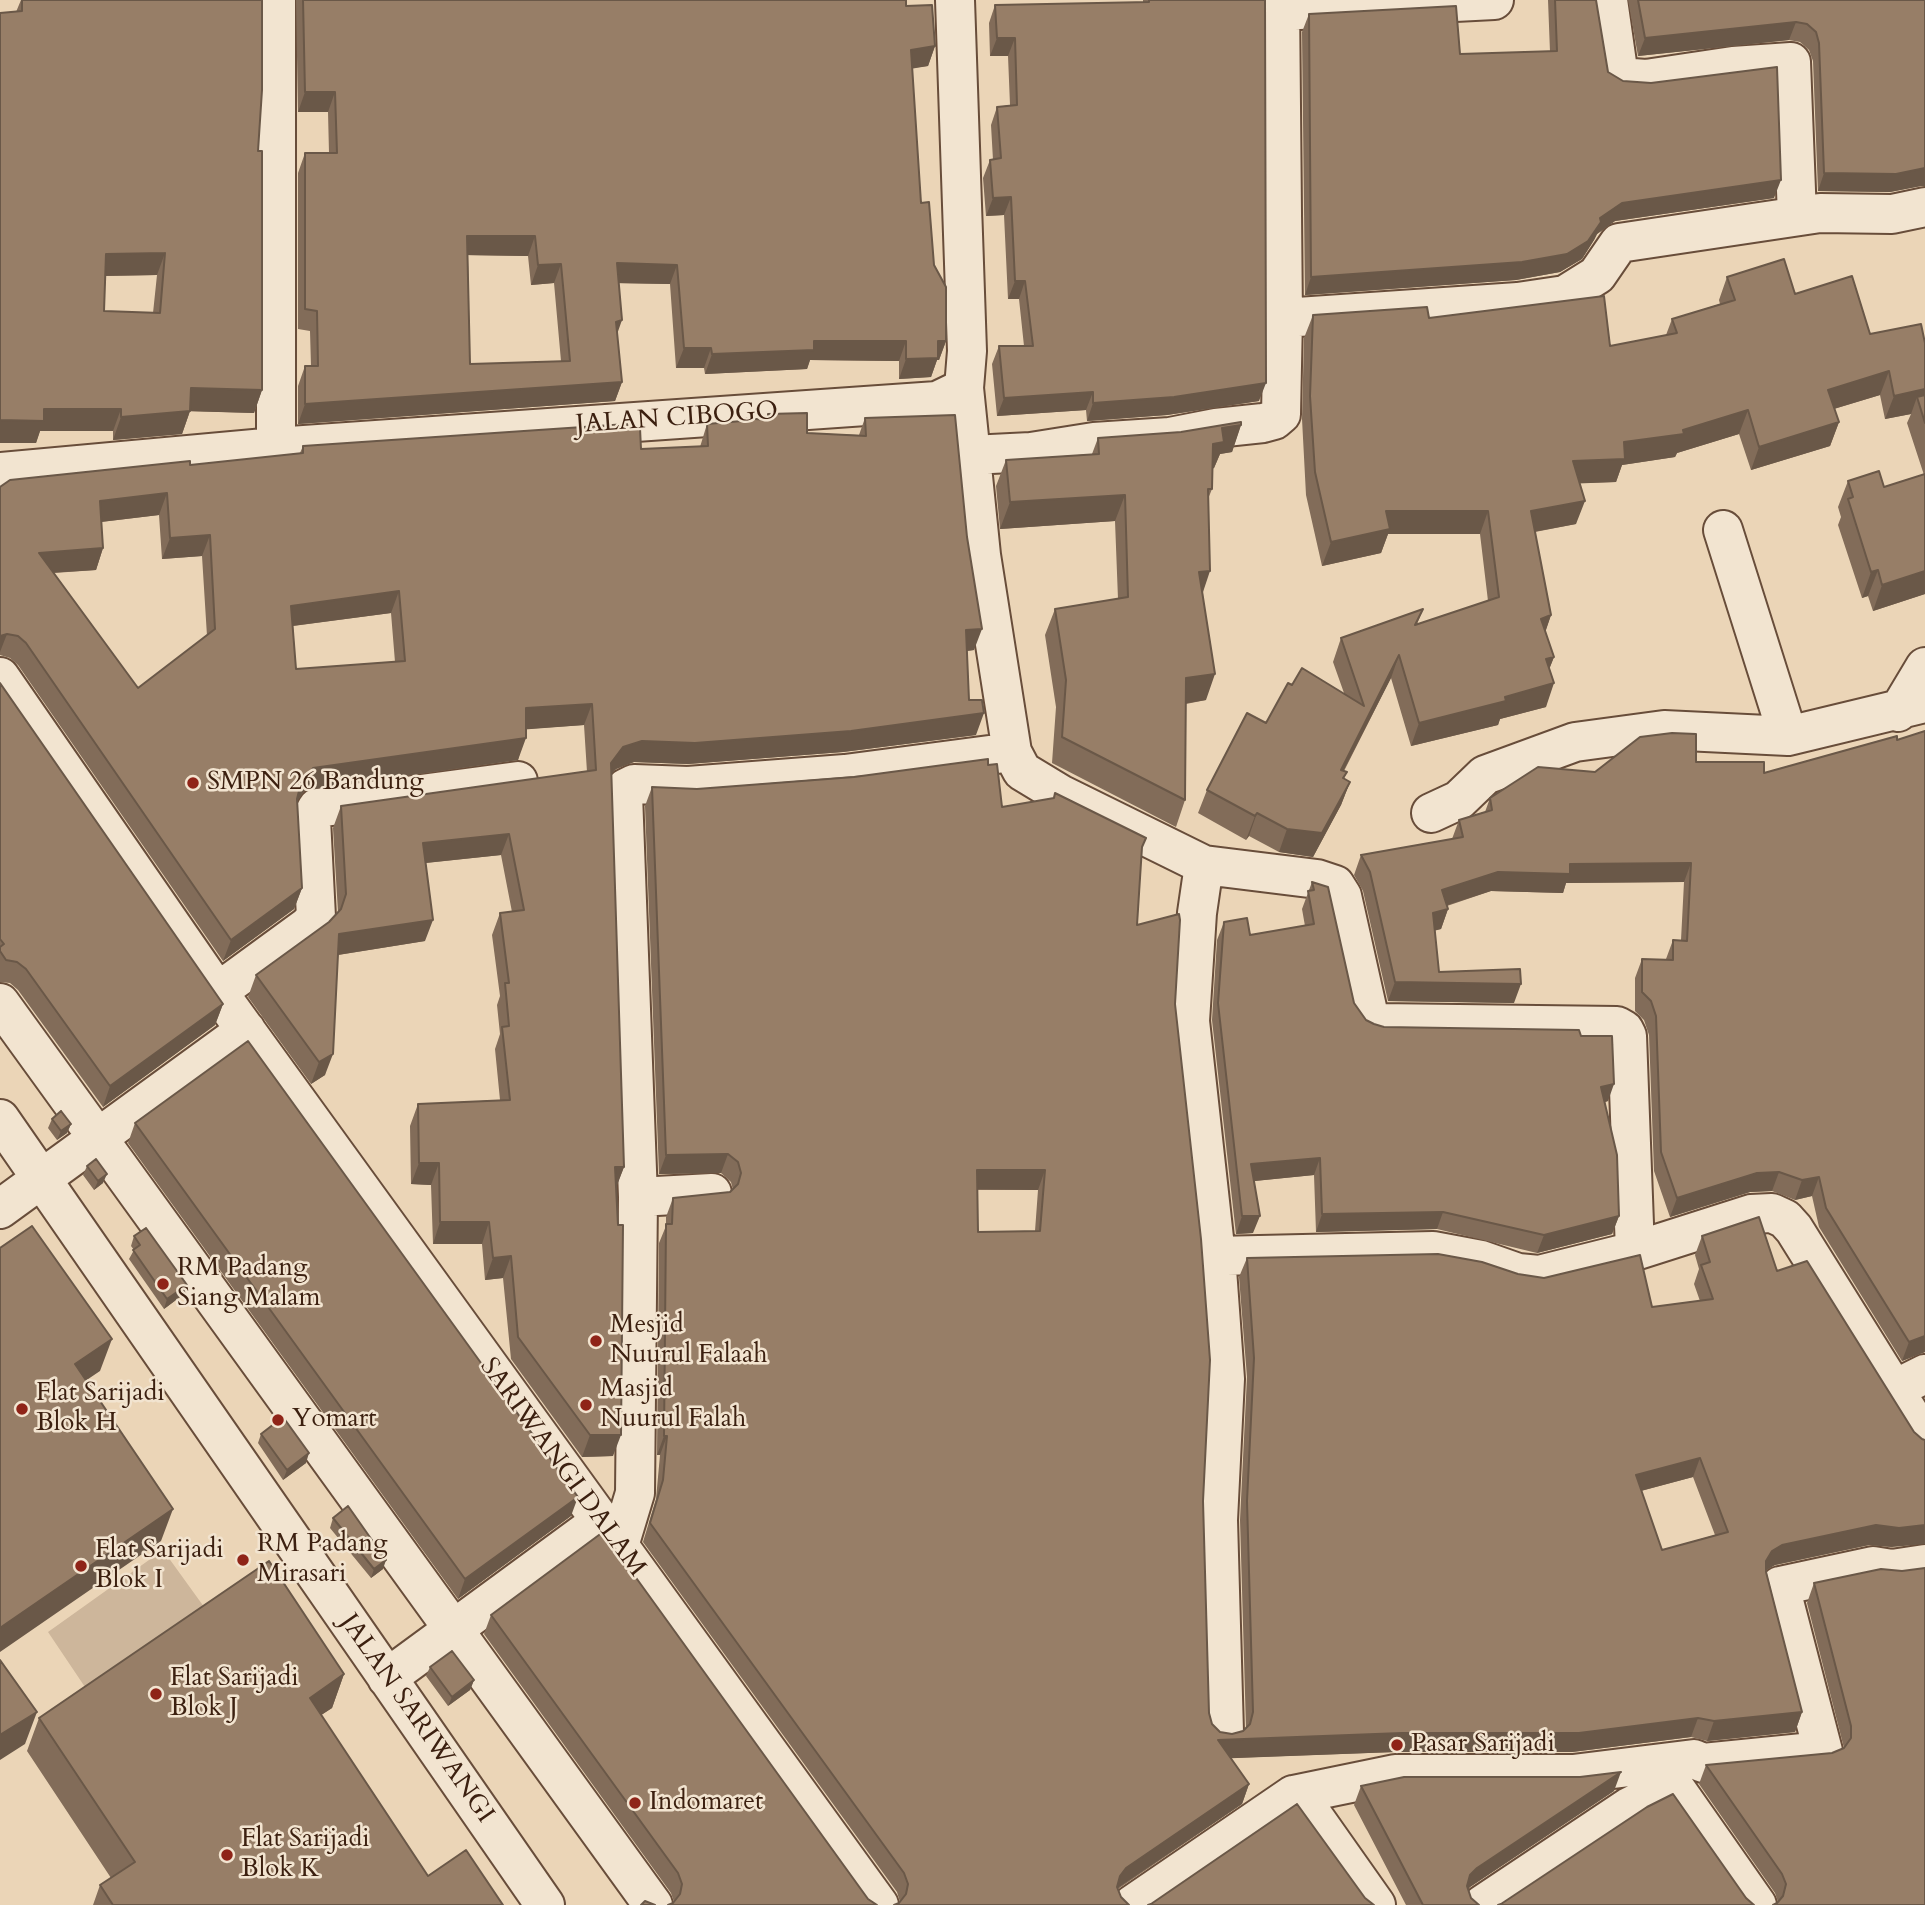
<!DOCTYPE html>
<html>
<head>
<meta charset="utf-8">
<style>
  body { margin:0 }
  canvas { display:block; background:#ebd5b7 }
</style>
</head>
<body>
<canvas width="1925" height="1905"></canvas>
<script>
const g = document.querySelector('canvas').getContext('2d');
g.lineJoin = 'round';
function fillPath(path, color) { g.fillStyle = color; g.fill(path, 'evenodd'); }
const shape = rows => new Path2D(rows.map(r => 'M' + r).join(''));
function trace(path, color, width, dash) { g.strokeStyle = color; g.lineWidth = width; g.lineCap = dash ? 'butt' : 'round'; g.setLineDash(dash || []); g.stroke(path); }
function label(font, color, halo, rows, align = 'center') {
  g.font = font + ' Cardo,serif'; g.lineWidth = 5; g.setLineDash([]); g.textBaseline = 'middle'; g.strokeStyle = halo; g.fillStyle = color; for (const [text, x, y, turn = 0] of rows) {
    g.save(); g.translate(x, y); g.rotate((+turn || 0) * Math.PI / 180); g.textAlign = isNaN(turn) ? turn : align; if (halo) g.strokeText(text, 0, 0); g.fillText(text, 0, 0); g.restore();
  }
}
const green = shape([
  [163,1550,207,1611,89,1693,48,1632]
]);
const minor = shape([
  [276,0,276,447],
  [1608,0,1619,77,1646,79,1733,66,1791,62,1797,216],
  [1280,11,1494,0],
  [1283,318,1518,302,1565,295,1597,275,1619,243,1820,213,1892,214,1925,207],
  [964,388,981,555,1012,752,1022,771,1060,794,1204,865,1317,879,1335,885,1342,896,1368,1012,1371,1019,1378,1023,1617,1026,1624,1030,1627,1036,1635,1251],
  [971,455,1031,452,1094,442,1170,437,1216,428,1263,423,1274,420,1281,414,1283,318,1280,0],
  [0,472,276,447,937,401,964,388,967,351,955,0],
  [1723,530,1788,736],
  [0,677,210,981,879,1905],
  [1898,712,1925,667],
  [1431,813,1459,800,1485,775,1575,742,1664,730,1788,736,1925,703],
  [1204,865,1197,913,1190,1021,1216,1256,1225,1379,1218,1520,1224,1732],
  [219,991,308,926,316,917,311,819,317,808,518,781],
  [0,1003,653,1905],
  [0,1119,545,1905],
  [638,1197,623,794,626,788,634,784,688,786,845,774,1012,752],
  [0,1209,246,1030],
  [1216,1256,1433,1251,1481,1260,1518,1273,1539,1275,1635,1251,1751,1214,1772,1213,1785,1219,1794,1229,1925,1439],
  [1895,1389,1925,1374],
  [619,1546,635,1493,638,1197,712,1193],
  [387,1678,601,1521],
  [1293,1795,1314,1817,1376,1905],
  [1132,1905,1293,1795,1395,1774,1573,1774,1694,1759,1703,1763,1823,1751,1780,1586,1873,1566,1892,1569,1925,1564],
  [1482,1905,1629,1807,1673,1785,1757,1905]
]);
const wall = shape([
  [21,0,262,0,258,151,262,390,254,413,190,411,182,434,113,440,113,431,40,431,36,443,16,12],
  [157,275,153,313,104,311,105,276],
  [296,0,906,0,906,6,935,46,928,66,912,68,921,203,934,265,946,341,939,360,937,360,931,377,899,379,899,361,810,360,807,369,705,374,704,368,676,368,670,284,619,283,617,333,622,382,615,401,298,424,298,386,305,366,311,366,310,331,298,329,298,173,305,153,329,153,328,112,298,112],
  [468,255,528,256,531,285,554,283,561,361,470,364],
  [1143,0,1265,0,1259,401,1167,415,1087,421,1086,410,997,416,992,364,999,346,1024,346,1019,299,1008,299,1004,215,986,216,983,178,990,160,993,160,991,125,997,107,1010,105,1008,56,990,56,989,23,995,5,1143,3],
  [1548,0,1596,0,1608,72,1774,198,1615,221,1597,234,1594,240,1582,259,1560,272,1516,280,1305,295,1302,32,1309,14,1460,54,1550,52],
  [1628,0,1925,0,1925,186,1921,186,1890,192,1818,191,1813,61,1809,50,1800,42,1789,40,1638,56],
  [1727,277,1795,294,1870,334,1925,343,1925,594,1873,611,1868,596,1862,598,1838,525,1841,517,1838,507,1848,481,1884,487,1924,475,1907,423,1911,414,1885,419,1880,395,1834,409,1839,422,1830,446,1751,470,1739,434,1677,453,1675,457,1622,465,1616,482,1580,483,1576,524,1535,532,1551,615,1545,632,1554,657,1549,669,1546,707,1500,719,1498,725,1411,746,1391,678,1344,771,1347,772,1344,779,1350,782,1341,805,1313,857,1279,852,1249,836,1246,840,1198,813,1207,790,1266,723,1292,685,1344,693,1333,662,1341,638,1423,609,1417,624,1488,601,1480,534,1388,534,1381,553,1322,566,1306,495,1302,419,1304,338,1313,315,1429,318,1610,346,1666,335,1672,319,1720,304,1719,300],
  [768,414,807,433,859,435,865,418,974,650,967,651,969,700,976,735,843,752,688,764,634,762,616,769,611,774,624,1167,616,1187,613,1456,582,1457,511,1359,503,1278,485,1280,482,1244,433,1244,431,1185,411,1184,410,1126,418,1104,500,1100,495,1049,500,1034,497,1005,500,996,492,935,500,913,512,912,501,855,426,863,425,941,338,955,325,1075,311,1084,248,997,256,975,329,922,338,912,333,828,341,806,587,772,584,725,526,729,518,760,305,790,297,801,302,888,294,909,223,961,18,665,10,658,0,655,0,487,300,453,303,446,628,428,641,449,700,447,707,424,742,421,743,418,766,419],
  [159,515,162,559,202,556,207,636,138,688,54,573,96,570,103,548,101,522],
  [391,613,395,662,296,669,293,626],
  [1241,425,1232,452,1220,454,1214,468,1212,469,1212,489,1208,499,1203,593,1206,700,1186,704,1185,800,1176,827,1052,763,1056,707,1045,635,1055,609,1118,599,1115,521,1000,529,996,486,1006,460,1092,454,1098,438,1181,432],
  [0,683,223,1004,215,1025,103,1107,18,990,10,983,0,982],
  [1897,740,1925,1352,1902,1361,1819,1227,1812,1196,1795,1200,1772,1191,1750,1192,1670,1217,1654,1171,1649,1035,1644,1020,1635,1011,1635,978,1642,959,1666,959,1673,940,1681,940,1684,882,1566,883,1563,893,1491,891,1447,906,1448,909,1441,929,1435,930,1439,972,1514,1003,1388,1001,1363,891,1354,875,1361,855,1452,839,1459,820,1485,812,1490,798,1595,772,1696,762,1764,773],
  [988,765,1002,807,1053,798,1055,793,1142,848,1137,925,1175,1004,1203,1501,1209,1713,1212,1724,1220,1732,1232,1734,1243,1731,1246,1728,1240,1520,1247,1377,1239,1277,1247,1258,1518,1274,1652,1307,1700,1301,1694,1284,1699,1269,1695,1255,1702,1236,1777,1271,1892,1547,1869,1545,1775,1565,1766,1570,1802,1712,1795,1732,1707,1741,1691,1737,1572,1752,1395,1752,1231,1758,1249,1784,1242,1804,1118,1889,899,1903,900,1902,897,1892,643,1542,656,1499,660,1455,657,1455,659,1243,666,1226,666,1217,673,1198,730,1192,733,1190,731,1182,721,1173,659,1174,645,806,652,787,697,789],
  [978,1190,1038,1190,1035,1231,978,1232],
  [1693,1477,1715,1535,1662,1550,1641,1491],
  [1312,882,1354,1003,1366,1020,1374,1024,1384,1027,1581,1036,1608,1101,1605,1102,1619,1216,1612,1234,1537,1253,1437,1229,1316,1232,1314,1175,1254,1181,1253,1233,1236,1234,1212,1020,1217,940,1224,922,1250,935,1305,926,1302,909],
  [52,1119,71,1124,67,1133,57,1140,48,1128],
  [135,1123,571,1516,458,1599,128,1143],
  [87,1166,103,1183,94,1190,83,1175],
  [134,1236,184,1294,164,1309,129,1259,134,1250,131,1246],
  [261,1434,306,1463,283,1480,258,1443],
  [333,1518,383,1569,371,1578,330,1528],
  [1902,1571,1925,1905,1777,1903,1778,1902,1775,1893,1699,1784,1706,1765,1832,1753,1844,1748,1807,1603,1814,1583],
  [491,1615,868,1899,673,1903,674,1902,671,1893,484,1634],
  [430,1667,474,1680,470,1690,448,1706,426,1676],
  [344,1674,332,1708,321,1715,428,1876,503,1905,93,1905,100,1885,111,1878,27,1751,39,1718],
  [1361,1786,1614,1791,1470,1887,1468,1889,1471,1898,1479,1905,1406,1905,1354,1805]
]);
const shadedWall = shape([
  [1796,22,1789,40,1638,56,1645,38],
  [997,38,1015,38,1008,56,990,56],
  [935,46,928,66,904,70,911,50],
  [305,92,335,92,328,112,298,112],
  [1925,168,1925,186,1921,186,1890,192,1818,191,1824,173],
  [1781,180,1774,198,1615,221,1597,234,1594,240,1582,259,1560,272,1516,280,1305,295,1311,277,1600,218,1622,203],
  [1011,197,1004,215,986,216,993,198],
  [467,236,535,236,528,256,460,255],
  [165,253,157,275,98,276,106,254],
  [617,263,677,265,670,284,610,283],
  [561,264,554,283,531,285,538,265],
  [1015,281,1025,281,1019,299,1008,299],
  [622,320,615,340,616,322],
  [814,341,906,341,899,361,810,360,807,369,705,374,712,354],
  [938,341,946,341,939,360,937,360,931,377,899,379,906,359],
  [684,348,711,348,704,368,676,368],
  [1889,371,1880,395,1820,413,1828,390],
  [622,382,615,401,298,424,305,404],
  [1266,383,1259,401,1167,415,1087,421,1093,403],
  [191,388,262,390,254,413,182,411],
  [1925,389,1925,411,1917,397,1911,414,1885,419,1894,396],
  [1093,392,1086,410,997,416,1004,398],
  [44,409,121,409,113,431,40,431,36,443,0,443,0,420],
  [1748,410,1739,434,1677,453,1675,457,1622,465,1616,482,1565,484,1573,461,1624,442,1683,430],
  [190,411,182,434,113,440,121,417],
  [1839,422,1830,446,1751,470,1759,447],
  [1241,425,1232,452,1220,454,1214,468,1203,471,1213,444,1222,428],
  [167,493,159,515,92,523,100,501],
  [1125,495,1115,521,1000,529,1010,502],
  [1585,501,1576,524,1522,534,1531,511],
  [1386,511,1488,511,1480,534,1388,534,1381,553,1322,566,1331,542],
  [210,535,202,556,162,559,170,538],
  [103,548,96,570,31,574,39,553],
  [1878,570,1868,596,1862,598,1871,572],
  [1210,571,1201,598,1199,572],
  [1925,571,1925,594,1873,611,1882,585],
  [399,591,391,613,284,627,291,606],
  [1551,615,1543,639,1541,619],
  [982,629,974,650,958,652,966,630],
  [7,634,0,652,0,636],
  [1399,655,1391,678,1332,793,1341,770],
  [1554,657,1545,680,1546,659],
  [1215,674,1206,700,1176,705,1186,678],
  [1554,683,1546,707,1500,719,1498,725,1411,746,1419,723,1505,697],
  [592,704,584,725,518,730,526,708],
  [984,713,976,735,843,752,688,764,634,762,616,769,603,785,611,763,623,747,642,741],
  [526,738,518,760,305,790,292,809,300,787,313,768],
  [1350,782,1341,805,1313,857,1279,852,1287,829],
  [1257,813,1249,836,1246,840,1255,816],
  [509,834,501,855,415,864,423,843],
  [1691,863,1684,882,1566,883,1563,893,1491,891,1435,909,1442,890,1498,872,1570,864],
  [302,888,294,909,223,961,231,940],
  [1448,909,1441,929,1426,933,1433,913],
  [433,920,425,941,331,956,339,934],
  [1395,982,1521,984,1514,1003,1388,1001],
  [223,1004,215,1025,103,1107,110,1086],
  [333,1054,325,1075,311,1084,319,1062],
  [1614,1084,1608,1101,1595,1105,1601,1087],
  [71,1124,67,1133,57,1140,61,1131],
  [728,1154,721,1173,659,1174,666,1155],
  [1320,1158,1314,1175,1245,1182,1251,1164],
  [419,1163,439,1163,431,1185,411,1184],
  [615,1167,624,1167,616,1188],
  [977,1170,1045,1170,1038,1190,970,1189],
  [1779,1172,1772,1191,1750,1192,1670,1217,1677,1198,1757,1173],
  [107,1174,103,1183,94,1190,98,1181],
  [1819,1177,1812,1196,1795,1200,1802,1180],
  [1443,1212,1437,1229,1316,1232,1322,1214],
  [1242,1216,1260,1216,1253,1233,1236,1234],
  [1619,1216,1612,1234,1537,1253,1544,1235],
  [440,1222,489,1222,482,1244,433,1244],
  [511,1256,503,1278,485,1280,493,1258],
  [187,1285,184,1294,164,1309,167,1299],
  [1925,1336,1925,1352,1902,1361,1909,1342],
  [112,1339,100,1371,63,1396,75,1364],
  [590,1435,621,1435,613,1456,582,1457],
  [664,1436,667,1436,660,1455,657,1455],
  [309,1453,306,1463,283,1480,287,1470],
  [1700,1458,1693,1477,1629,1494,1636,1475],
  [578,1497,571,1516,458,1599,465,1579],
  [173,1509,161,1541,0,1652,0,1628],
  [1876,1525,1925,1525,1925,1544,1892,1547,1869,1545,1775,1565,1765,1571,1766,1561,1772,1551,1782,1545],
  [386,1560,383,1569,371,1578,374,1569],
  [344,1674,332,1708,297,1731,310,1698],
  [474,1680,470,1690,448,1706,452,1697],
  [37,1712,25,1744,0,1760,0,1735],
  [1802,1712,1795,1732,1707,1741,1714,1721],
  [1698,1718,1691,1737,1572,1752,1395,1752,1211,1759,1218,1740],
  [1621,1772,1614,1791,1470,1887,1463,1895,1470,1875,1477,1868],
  [1249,1784,1242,1804,1119,1887,1113,1895,1120,1876,1126,1868]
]);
const building = shape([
  [22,0,262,0,262,90,258,151,262,151,262,390,191,388,190,411,121,417,121,409,44,409,44,421,0,420,0,13,22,11,22,0],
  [165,253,160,313,104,311,106,254,165,253],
  [303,0,906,0,906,6,932,5,935,46,911,50,921,203,929,202,934,265,946,287,946,341,938,341,938,358,906,359,906,341,814,341,814,350,712,354,711,348,684,348,677,265,617,263,622,320,616,322,622,382,305,404,305,366,318,366,317,311,305,309,305,153,337,153,335,92,305,92,303,0],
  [467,236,535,236,538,265,561,264,570,361,470,364,467,236],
  [1149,0,1265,0,1266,383,1174,397,1093,403,1093,392,1004,398,999,346,1033,346,1025,281,1015,281,1011,197,993,198,990,160,1001,158,997,107,1017,105,1015,38,997,38,995,5,1149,2,1149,0],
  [1555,0,1596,0,1608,72,1623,81,1651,83,1777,67,1781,180,1622,203,1600,218,1601,222,1588,241,1567,254,1522,262,1311,277,1309,14,1456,6,1460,54,1557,51,1555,0],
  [1638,0,1925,0,1925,168,1896,174,1824,173,1819,43,1816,32,1807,24,1796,22,1645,38,1638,0],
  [1784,259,1795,294,1852,276,1870,334,1921,324,1925,343,1925,389,1894,396,1889,371,1828,390,1839,422,1759,447,1748,410,1683,430,1684,434,1624,442,1625,459,1573,461,1585,501,1531,511,1551,615,1541,619,1554,657,1546,659,1554,683,1505,697,1506,701,1419,723,1399,655,1341,770,1347,772,1343,778,1350,782,1322,833,1287,829,1257,813,1255,816,1207,790,1247,713,1266,723,1288,683,1292,685,1302,668,1364,706,1341,638,1423,609,1415,625,1499,597,1488,511,1386,511,1390,529,1331,542,1315,472,1310,396,1313,315,1427,307,1429,318,1604,296,1610,346,1677,333,1672,319,1735,300,1727,277,1784,259],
  [1925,395,1925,423,1917,397,1925,395],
  [807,413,807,433,866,436,865,418,955,415,967,537,982,629,966,630,969,700,982,700,984,713,851,731,695,743,642,741,623,747,611,763,624,1167,615,1167,618,1225,623,1225,621,1435,590,1435,518,1337,511,1256,493,1258,489,1222,440,1222,439,1163,419,1163,418,1104,510,1100,502,1027,509,1026,505,983,509,983,500,913,524,910,509,834,423,843,433,920,339,934,333,1054,319,1062,256,975,329,922,341,909,346,894,341,806,596,770,592,704,526,708,526,738,313,768,300,787,297,799,302,888,231,940,26,643,18,636,7,634,0,636,0,487,10,480,190,461,190,465,303,453,303,446,627,424,628,428,640,428,641,449,708,446,707,424,742,421,743,418,768,420,768,414,807,413],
  [167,493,170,538,210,535,215,629,138,688,39,553,103,548,100,501,167,493],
  [399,591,405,661,296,669,291,606,399,591],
  [1241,422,1241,425,1222,428,1224,442,1213,444,1212,489,1208,489,1210,571,1199,572,1215,674,1186,678,1185,800,1062,737,1066,680,1055,609,1128,597,1125,495,1010,502,1006,460,1099,454,1098,438,1181,432,1241,422],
  [1879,471,1884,487,1925,474,1925,571,1882,585,1878,570,1871,572,1848,499,1853,497,1848,481,1879,471],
  [0,683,223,1004,110,1086,26,969,17,962,6,960,0,951,0,947,4,944,0,939,0,683],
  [1925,731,1925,1336,1909,1342,1826,1208,1819,1177,1802,1180,1779,1172,1757,1173,1677,1198,1661,1152,1656,1016,1651,1001,1642,992,1642,959,1673,960,1673,940,1687,941,1691,863,1570,864,1570,874,1498,872,1442,890,1448,909,1433,913,1439,972,1520,969,1521,984,1395,982,1370,872,1361,855,1463,837,1459,820,1492,810,1490,798,1538,767,1595,772,1640,737,1672,733,1696,734,1696,762,1764,762,1764,773,1897,736,1897,740,1925,731],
  [988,759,988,765,997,764,1002,807,1054,798,1055,793,1146,838,1142,847,1137,925,1179,914,1180,920,1175,1004,1201,1239,1210,1360,1203,1501,1209,1713,1212,1724,1220,1732,1232,1734,1243,1731,1250,1724,1253,1712,1247,1501,1254,1358,1247,1258,1438,1254,1482,1262,1518,1274,1544,1278,1640,1255,1652,1307,1713,1299,1701,1265,1710,1262,1702,1236,1759,1217,1777,1271,1807,1261,1914,1432,1922,1439,1925,1440,1925,1525,1899,1528,1876,1525,1782,1545,1772,1551,1766,1561,1766,1572,1802,1712,1714,1721,1698,1718,1579,1733,1402,1733,1218,1740,1249,1784,1126,1868,1120,1876,1117,1887,1121,1897,1129,1905,894,1905,899,1903,906,1894,908,1884,904,1873,650,1523,663,1480,667,1436,664,1436,666,1224,672,1224,673,1198,730,1192,738,1184,741,1173,738,1162,728,1154,666,1155,652,787,697,789,854,777,988,759],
  [977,1170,1045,1170,1040,1231,978,1232,977,1170],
  [1700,1458,1728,1532,1662,1550,1636,1475,1700,1458],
  [1312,882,1328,887,1354,1003,1366,1020,1374,1024,1384,1027,1579,1030,1581,1036,1612,1036,1614,1084,1601,1087,1617,1155,1619,1216,1544,1235,1443,1212,1322,1214,1320,1158,1251,1164,1260,1216,1242,1216,1218,1003,1224,922,1247,918,1250,935,1314,924,1308,891,1314,890,1312,882],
  [248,1041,578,1497,465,1579,135,1123,248,1041],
  [61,1111,71,1124,61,1131,52,1119,61,1111],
  [96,1159,107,1174,98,1181,87,1166,96,1159],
  [32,1226,112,1339,75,1364,173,1509,0,1628,0,1248,32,1226],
  [146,1228,187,1285,167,1299,133,1250,140,1245,134,1236,146,1228],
  [283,1417,309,1453,287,1470,261,1434,283,1417],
  [348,1506,386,1560,374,1569,333,1518,348,1506],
  [603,1532,868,1899,877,1905,668,1905,673,1903,680,1894,682,1884,678,1873,491,1615,603,1532],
  [269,1561,344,1674,310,1698,428,1876,466,1850,503,1905,113,1905,100,1885,135,1862,39,1718,269,1561],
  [1925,1568,1925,1905,1773,1905,1777,1903,1783,1896,1786,1884,1782,1874,1706,1765,1832,1753,1844,1748,1851,1738,1851,1726,1814,1583,1881,1569,1902,1571,1925,1568],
  [452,1651,474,1680,452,1697,430,1667,452,1651],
  [0,1660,37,1712,0,1735,0,1660],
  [1621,1772,1477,1868,1470,1875,1467,1886,1471,1898,1479,1905,1423,1905,1361,1786,1404,1777,1580,1777,1621,1772],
  [1673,1794,1746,1898,1754,1905,1498,1905,1501,1904,1647,1807,1673,1794],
  [1297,1804,1365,1898,1374,1905,1148,1905,1151,1904,1297,1804],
  [645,1901,655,1905,641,1905,645,1901]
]);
const markers = [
  [193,783,7,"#8f2418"],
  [163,1284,7,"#8f2418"],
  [596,1341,7,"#8f2418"],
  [586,1405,7,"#8f2418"],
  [22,1409,7,"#8f2418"],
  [278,1420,7,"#8f2418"],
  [243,1560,7,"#8f2418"],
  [81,1566,7,"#8f2418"],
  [156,1694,7,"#8f2418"],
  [1397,1745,7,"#8f2418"],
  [635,1803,7,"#8f2418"],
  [227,1855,7,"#8f2418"]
];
const streetNames = [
  ["JALAN CIBOGO",677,419,-4],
  ["SARIWANGI DALAM",562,1468,54],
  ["JALAN SARIWANGI",416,1719,55]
];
const poiNames = [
  ["SMPN 26 Bandung",207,783],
  ["RM Padang",177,1269],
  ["Siang Malam",177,1299],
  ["Mesjid",610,1326],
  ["Nuurul Falaah",610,1356],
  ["Masjid",600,1390],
  ["Nuurul Falah",600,1420],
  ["Flat Sarijadi",36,1394],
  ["Blok H",36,1424],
  ["Yomart",292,1420],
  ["RM Padang",257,1545],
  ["Mirasari",257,1575],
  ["Flat Sarijadi",95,1551],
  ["Blok I",95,1581],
  ["Flat Sarijadi",170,1679],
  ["Blok J",170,1709],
  ["Pasar Sarijadi",1411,1745],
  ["Indomaret",649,1803],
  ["Flat Sarijadi",241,1840],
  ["Blok K",241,1870]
];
fillPath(green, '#cdb69b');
trace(minor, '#684d3a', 42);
trace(minor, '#f2e4d0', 38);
fillPath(wall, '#826c59');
fillPath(shadedWall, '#6a5848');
fillPath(building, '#977e67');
trace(building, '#6a5848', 2);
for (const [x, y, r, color] of markers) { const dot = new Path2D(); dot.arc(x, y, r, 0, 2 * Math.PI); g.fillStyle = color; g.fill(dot); trace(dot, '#f2e4d0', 2.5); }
label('26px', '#3c2010', '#f2e4d0', streetNames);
label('26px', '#3c2010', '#f2e4d0', poiNames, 'left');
</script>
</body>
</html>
